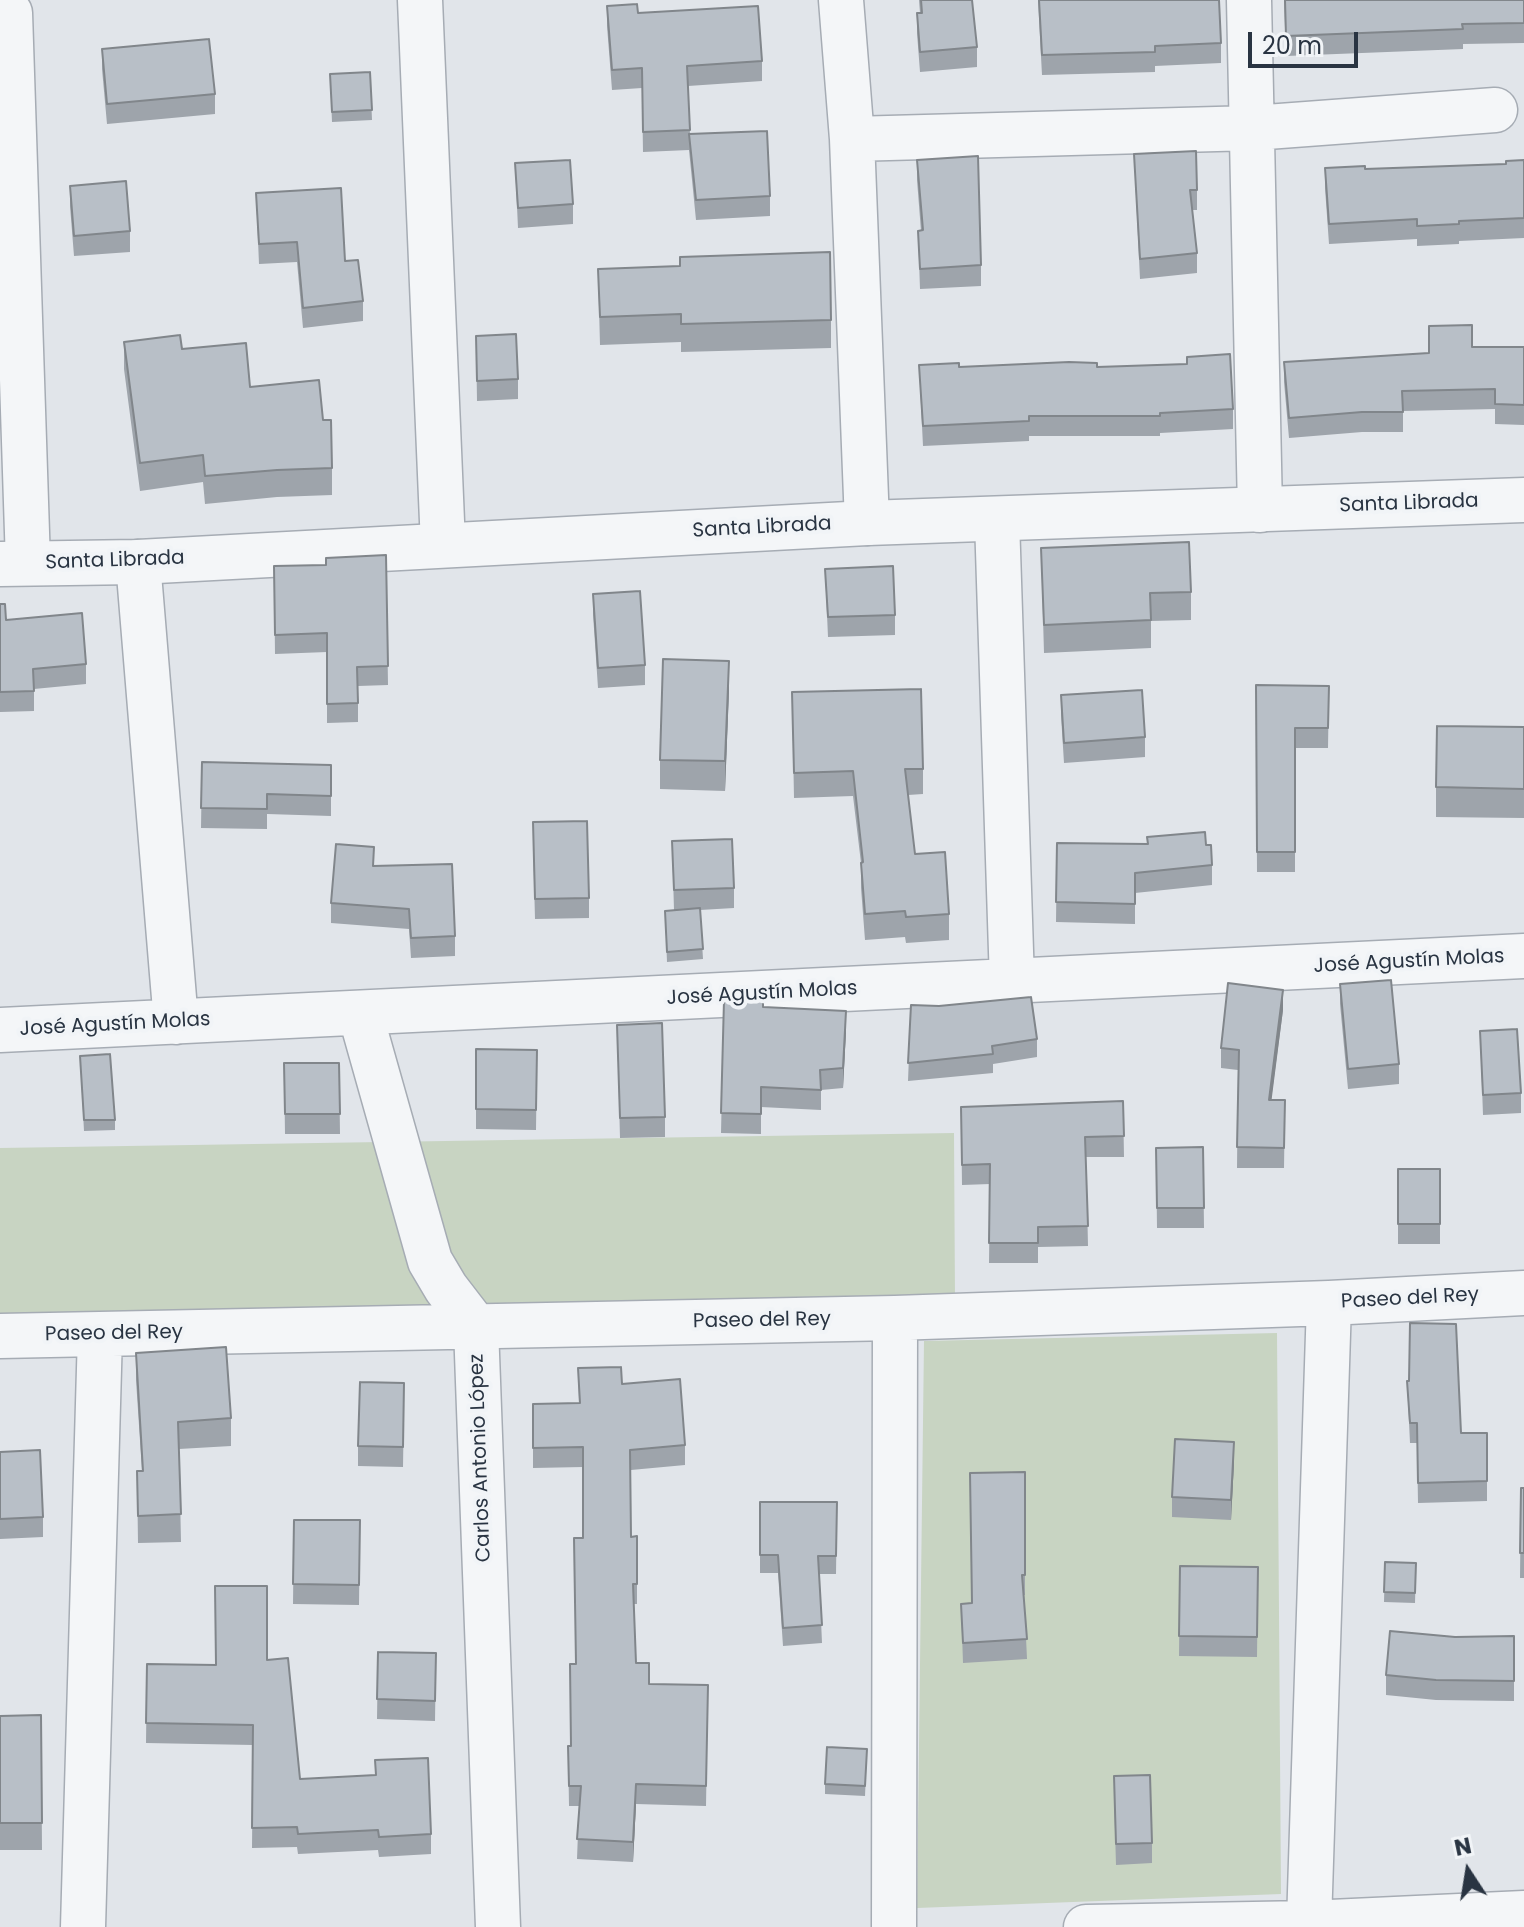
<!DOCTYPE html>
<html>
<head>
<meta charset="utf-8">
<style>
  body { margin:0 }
  #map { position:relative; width:1524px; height:1927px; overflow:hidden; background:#e1e5ea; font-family:Poppins,sans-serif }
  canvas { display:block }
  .north { position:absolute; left:1428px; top:1831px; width:80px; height:80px; -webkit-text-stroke:6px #f1f4f7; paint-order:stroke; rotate:348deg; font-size:22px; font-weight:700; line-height:32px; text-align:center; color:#293442 }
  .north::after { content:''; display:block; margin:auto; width:28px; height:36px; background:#293442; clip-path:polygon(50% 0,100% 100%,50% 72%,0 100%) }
  .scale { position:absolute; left:1248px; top:32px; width:110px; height:36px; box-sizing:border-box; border:4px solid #293442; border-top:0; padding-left:10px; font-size:24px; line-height:28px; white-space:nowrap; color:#293442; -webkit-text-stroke:6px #f1f4f7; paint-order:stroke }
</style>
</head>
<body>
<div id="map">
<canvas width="1524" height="1927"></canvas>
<div class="north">N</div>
<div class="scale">20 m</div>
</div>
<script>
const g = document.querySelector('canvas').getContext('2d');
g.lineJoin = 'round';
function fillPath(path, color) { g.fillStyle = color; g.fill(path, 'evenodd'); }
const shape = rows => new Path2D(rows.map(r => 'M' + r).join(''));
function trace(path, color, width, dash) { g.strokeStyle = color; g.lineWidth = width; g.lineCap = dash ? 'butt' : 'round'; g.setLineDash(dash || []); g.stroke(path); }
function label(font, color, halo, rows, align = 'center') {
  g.font = font + ' Poppins,sans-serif'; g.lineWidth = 8; g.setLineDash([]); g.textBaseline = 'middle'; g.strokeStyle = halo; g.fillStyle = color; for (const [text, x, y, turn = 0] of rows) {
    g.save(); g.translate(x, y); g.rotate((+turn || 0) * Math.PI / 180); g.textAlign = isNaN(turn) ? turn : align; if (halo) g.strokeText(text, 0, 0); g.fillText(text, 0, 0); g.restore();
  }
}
const green = shape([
  [954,1133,955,1299,0,1320,0,1148],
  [1277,1333,1281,1894,917,1908,924,1341]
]);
const minor = shape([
  [420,0,443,545],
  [841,0,852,139,867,523],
  [1249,0,1260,510],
  [10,13,28,563],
  [852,139,1253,128,1495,110],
  [997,520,1012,982],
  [138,562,176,1022],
  [360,1013,430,1261,446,1288,476,1327,498,1927],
  [0,1030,1524,956],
  [0,1336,895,1318,1329,1303,1524,1293],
  [1309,1923,1329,1303],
  [83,1927,100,1334],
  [894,1927,895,1318],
  [1086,1927,1309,1923,1524,1913]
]);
const tertiary = shape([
  [0,564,138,562,867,523,1524,500]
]);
const wall = shape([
  [919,0,972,0,977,47,977,67,920,72,917,33,917,13,920,13],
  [1038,0,1221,43,1221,63,1155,66,1155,72,1042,75],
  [1284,0,1524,0,1524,43,1463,44,1463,49,1286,56],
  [607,6,638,13,762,61,762,81,688,86,690,134,770,196,770,216,696,220,689,150,643,152,642,88,612,90,607,26],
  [102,49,215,94,215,114,107,124,102,69],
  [370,72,372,120,332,122,330,74],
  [1134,154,1197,190,1197,210,1192,210,1197,253,1197,273,1140,279],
  [917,160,981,265,981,286,920,289,918,231,921,231,917,180],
  [1524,160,1524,238,1459,241,1459,244,1417,246,1417,239,1329,244,1325,188,1325,168,1365,169,1506,164],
  [515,163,573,204,573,224,518,228],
  [70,186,130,231,130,252,74,256,70,206],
  [256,193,345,261,363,301,363,321,303,328,297,262,259,264],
  [598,269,831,320,831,348,681,352,681,342,600,345],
  [476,336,518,379,518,399,477,401],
  [124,342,182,349,250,387,323,420,332,468,332,495,277,497,205,504,203,482,140,491,124,369],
  [1472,347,1524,347,1524,425,1495,424,1495,409,1403,411,1403,432,1362,432,1289,438,1284,382,1284,362,1429,353],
  [919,365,959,367,1097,367,1233,409,1233,429,1160,433,1160,436,1029,436,1029,441,923,446],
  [1041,548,1191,592,1191,620,1151,621,1151,648,1044,653],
  [386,555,388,685,358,686,358,722,327,723,327,652,275,654,274,566,326,565],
  [825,569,895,615,895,635,828,637],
  [593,594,645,665,645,685,598,688,593,614],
  [0,604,6,620,86,664,86,684,34,689,34,711,0,712],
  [1256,685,1329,686,1328,748,1295,748,1295,872,1257,872],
  [729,690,725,791,660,789,660,760],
  [792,692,923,769,923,794,908,795,915,854,949,914,949,940,906,943,905,937,865,940,861,888,861,863,853,796,794,798],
  [1061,695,1145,737,1145,757,1064,763,1061,715],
  [1524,727,1524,818,1436,817,1436,787],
  [202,762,331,765,331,816,267,814,267,829,201,828],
  [672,841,734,888,734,908,700,910,703,959,667,962,665,911,674,910],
  [533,842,589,898,589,918,535,919],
  [1057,843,1206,845,1212,865,1212,885,1135,893,1135,924,1056,922],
  [374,866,455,936,455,956,411,958,409,929,331,923,331,903],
  [1340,984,1399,1064,1399,1084,1348,1089,1340,1004],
  [724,1000,763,1007,846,1031,843,1088,821,1090,821,1110,761,1107,761,1134,721,1133],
  [911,1005,1037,1039,1037,1057,993,1064,993,1073,908,1081],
  [1283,1010,1271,1100,1285,1100,1284,1168,1237,1168,1238,1070,1221,1068,1221,1048],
  [617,1025,665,1117,665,1137,620,1138],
  [1480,1031,1521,1093,1521,1113,1483,1115],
  [476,1049,537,1050,536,1130,476,1129],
  [80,1056,115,1120,115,1130,84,1131],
  [284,1063,339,1063,340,1134,285,1134],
  [1123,1101,1124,1157,1086,1157,1088,1246,1038,1247,1038,1263,989,1263,990,1184,962,1185,961,1107],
  [1203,1147,1204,1228,1157,1228,1156,1148],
  [1398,1169,1440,1169,1440,1244,1398,1244],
  [136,1353,231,1418,231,1446,179,1449,181,1542,138,1543,137,1471,142,1471,136,1380],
  [578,1368,622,1384,685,1445,685,1465,631,1470,631,1537,637,1536,637,1604,634,1604,636,1663,649,1684,708,1685,706,1806,636,1804,633,1862,577,1859,579,1806,569,1806,568,1746,571,1746,583,1538,583,1467,533,1468,533,1404,579,1403],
  [1407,1381,1461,1433,1487,1433,1487,1501,1418,1503,1417,1443,1410,1443],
  [404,1403,403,1467,358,1466,358,1446],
  [0,1452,43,1517,43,1537,0,1539],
  [1234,1462,1231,1520,1172,1517,1172,1497],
  [1025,1472,1025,1595,1024,1595,1027,1659,963,1663,961,1604,972,1603],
  [1521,1488,1524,1488,1524,1578,1520,1578],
  [760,1502,837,1502,836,1574,819,1574,822,1643,783,1646,778,1573,760,1573],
  [294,1520,360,1520,359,1605,293,1604],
  [1385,1562,1416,1563,1415,1603,1384,1602],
  [1180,1566,1258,1567,1257,1657,1179,1656],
  [1514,1636,1514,1701,1436,1700,1386,1695,1386,1675,1455,1637],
  [378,1652,436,1653,435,1721,377,1719],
  [267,1660,300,1779,375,1775,375,1760,431,1834,431,1854,379,1857,378,1850,298,1854,297,1847,252,1848,253,1745,146,1743,147,1664,216,1665],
  [41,1715,42,1850,0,1850,0,1716],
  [867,1749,865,1796,825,1794,825,1784],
  [1114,1796,1152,1843,1152,1863,1116,1865]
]);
const shadedWall = shape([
  [729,661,729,690,725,791,725,761],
  [1283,990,1283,1010,1269,1120,1269,1100],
  [846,1011,846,1031,843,1088,843,1068],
  [1234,1442,1234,1462,1231,1520,1231,1500],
  [636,1784,636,1804,633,1862,633,1842]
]);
const building = shape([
  [921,0,972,0,977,47,920,52,917,13,922,13,921,0],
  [1039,0,1219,0,1221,43,1155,46,1155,52,1042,55,1039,0],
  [1285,0,1524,0,1524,23,1462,24,1463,29,1286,36,1285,0],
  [637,4,638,13,758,6,762,61,687,66,690,130,643,132,642,68,612,70,607,6,637,4],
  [209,39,215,94,107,104,102,49,209,39],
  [370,72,372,110,332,112,330,74,370,72],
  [767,131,770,196,696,200,689,134,767,131],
  [1196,151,1197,190,1190,190,1197,253,1140,259,1134,154,1196,151],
  [978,156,981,265,920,269,918,231,923,230,917,160,978,156],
  [570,160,573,204,518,208,515,163,570,160],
  [1524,160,1524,218,1459,221,1459,224,1417,226,1417,219,1329,224,1325,168,1365,166,1365,169,1506,164,1506,161,1524,160],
  [126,181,130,231,74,236,70,186,126,181],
  [341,188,345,261,358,260,363,301,303,308,297,242,259,244,256,193,341,188],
  [830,252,831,320,681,324,681,314,600,317,598,269,680,266,680,257,830,252],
  [1472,325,1472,347,1524,347,1524,405,1495,404,1495,389,1402,391,1403,412,1362,412,1289,418,1284,362,1429,353,1429,326,1472,325],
  [516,334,518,379,477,381,476,336,516,334],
  [180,335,182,349,246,343,250,387,319,380,323,420,331,420,332,468,277,470,205,476,203,455,140,463,124,342,180,335],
  [1230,354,1233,409,1160,413,1160,416,1029,416,1029,421,923,426,919,365,959,363,959,367,1069,362,1097,363,1097,367,1187,364,1187,357,1230,354],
  [1189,542,1191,592,1150,593,1151,620,1044,625,1041,548,1189,542],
  [386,555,388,666,357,667,358,703,327,704,327,633,275,635,274,566,326,565,326,558,386,555],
  [893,566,895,615,828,617,825,569,893,566],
  [640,591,645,665,598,668,593,594,640,591],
  [0,604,5,604,6,620,82,613,86,664,33,669,34,691,0,692,0,604],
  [663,659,729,661,725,761,660,760,663,659],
  [1256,685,1329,686,1328,728,1295,728,1295,852,1257,852,1256,685],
  [921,689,923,769,905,769,915,854,945,852,949,914,906,917,905,911,865,914,861,863,863,862,853,771,794,773,792,692,921,689],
  [1142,690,1145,737,1064,743,1061,695,1142,690],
  [1437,726,1524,727,1524,789,1436,787,1437,726],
  [202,762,331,765,331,796,267,794,267,809,201,808,202,762],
  [587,821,589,898,535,899,533,822,587,821],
  [1205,832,1206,845,1211,845,1212,865,1135,873,1135,904,1056,902,1057,843,1148,844,1147,837,1205,832],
  [732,839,734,888,674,890,672,841,732,839],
  [336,844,374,847,373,866,452,864,455,936,411,938,409,909,331,903,336,844],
  [700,908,703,949,667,952,665,911,700,908],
  [1391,980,1399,1064,1348,1069,1340,984,1391,980],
  [1228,983,1283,990,1269,1100,1285,1100,1284,1148,1237,1147,1239,1050,1221,1048,1228,983],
  [1031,997,1037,1039,992,1046,993,1054,908,1063,911,1005,939,1006,1031,997],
  [724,1000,763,1001,763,1007,846,1011,843,1068,820,1070,821,1090,761,1087,761,1114,721,1113,724,1000],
  [662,1023,665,1117,620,1118,617,1025,662,1023],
  [1517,1029,1521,1093,1483,1095,1480,1031,1517,1029],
  [476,1049,537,1050,536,1110,476,1109,476,1049],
  [110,1054,115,1120,84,1120,80,1056,110,1054],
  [284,1063,339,1063,340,1114,285,1114,284,1063],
  [1123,1101,1124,1136,1085,1137,1088,1226,1038,1227,1038,1243,989,1243,990,1164,962,1165,961,1107,1123,1101],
  [1203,1147,1204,1208,1157,1208,1156,1148,1203,1147],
  [1398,1169,1440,1169,1440,1224,1398,1224,1398,1169],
  [1410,1323,1456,1324,1461,1433,1487,1433,1487,1481,1418,1483,1417,1423,1410,1423,1407,1381,1409,1381,1410,1323],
  [226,1347,231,1418,178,1422,181,1514,138,1516,137,1471,143,1471,136,1353,226,1347],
  [621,1367,622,1384,680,1379,685,1445,630,1450,631,1537,637,1536,637,1584,633,1584,636,1663,649,1663,649,1684,708,1685,706,1786,636,1784,633,1842,577,1839,581,1786,569,1786,568,1746,571,1746,570,1664,576,1664,574,1538,583,1538,583,1447,533,1448,533,1404,580,1403,578,1368,621,1367],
  [360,1382,404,1383,403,1447,358,1446,360,1382],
  [1175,1439,1234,1442,1231,1500,1172,1497,1175,1439],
  [40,1450,43,1517,0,1519,0,1452,40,1450],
  [1025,1472,1025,1575,1022,1575,1027,1639,963,1643,961,1604,972,1603,970,1473,1025,1472],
  [1521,1488,1524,1488,1524,1553,1520,1553,1521,1488],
  [760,1502,837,1502,836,1556,818,1556,822,1625,783,1628,778,1555,760,1555,760,1502],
  [294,1520,360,1520,359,1585,293,1584,294,1520],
  [1385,1562,1416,1563,1415,1593,1384,1592,1385,1562],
  [1180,1566,1258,1567,1257,1637,1179,1636,1180,1566],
  [215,1586,267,1586,267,1660,288,1658,300,1779,376,1775,375,1760,428,1758,431,1834,379,1837,378,1830,298,1834,297,1827,252,1828,253,1725,146,1723,147,1664,216,1665,215,1586],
  [1390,1631,1455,1637,1514,1636,1514,1681,1436,1680,1386,1675,1390,1631],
  [378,1652,436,1653,435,1701,377,1699,378,1652],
  [41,1715,42,1823,0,1823,0,1716,41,1715],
  [827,1747,867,1749,865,1786,825,1784,827,1747],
  [1150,1775,1152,1843,1116,1844,1114,1776,1150,1775]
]);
const streetNames = [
  ["Santa Librada",1409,504,-2],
  ["Santa Librada",762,528,-3],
  ["Santa Librada",115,561,-2],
  ["José Agustín Molas",1409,962,-3],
  ["José Agustín Molas",762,994,-3],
  ["José Agustín Molas",115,1025,-3],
  ["Paseo del Rey",1410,1299,-3],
  ["Paseo del Rey",762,1321,-1],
  ["Paseo del Rey",114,1334,-1],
  ["Carlos Antonio López",481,1458,-92]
];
fillPath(green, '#c8d4c2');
trace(minor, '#a6acb4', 47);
trace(tertiary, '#a6acb4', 47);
trace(minor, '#f4f6f8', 44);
trace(tertiary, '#f4f6f8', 44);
fillPath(wall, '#9ea4ab');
fillPath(shadedWall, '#81868b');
fillPath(building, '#b8bfc7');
trace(building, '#81868b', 2);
label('20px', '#293442', '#f1f4f7', streetNames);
</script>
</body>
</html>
